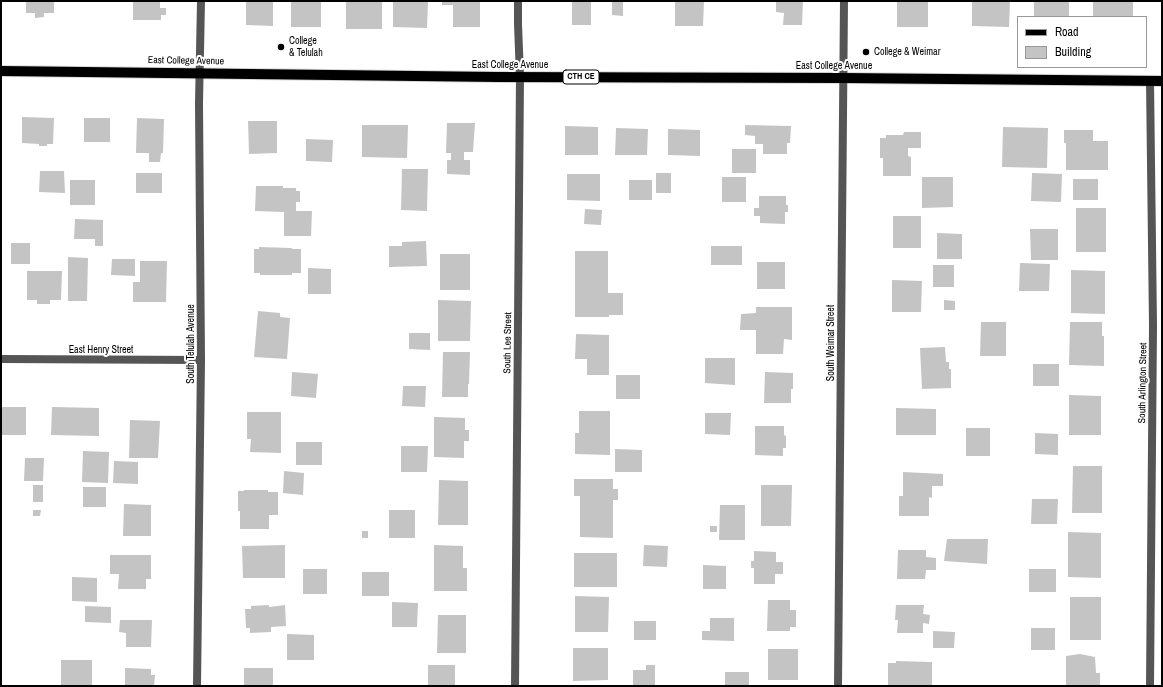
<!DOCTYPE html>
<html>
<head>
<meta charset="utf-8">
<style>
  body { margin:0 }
  #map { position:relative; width:1163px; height:687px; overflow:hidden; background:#fff; font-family:"Archivo Narrow",sans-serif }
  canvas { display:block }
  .frame { position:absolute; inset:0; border:2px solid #000; pointer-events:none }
  .legend { position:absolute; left:1017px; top:16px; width:130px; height:52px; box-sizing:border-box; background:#fff; border:1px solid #999; margin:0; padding:5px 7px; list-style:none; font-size:12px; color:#000 }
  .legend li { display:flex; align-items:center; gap:8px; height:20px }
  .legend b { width:20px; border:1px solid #999 }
</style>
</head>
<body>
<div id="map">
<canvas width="1163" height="687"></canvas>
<div class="frame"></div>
<ul class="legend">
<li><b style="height:5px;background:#000"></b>Road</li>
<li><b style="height:11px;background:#c4c4c4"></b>Building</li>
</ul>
</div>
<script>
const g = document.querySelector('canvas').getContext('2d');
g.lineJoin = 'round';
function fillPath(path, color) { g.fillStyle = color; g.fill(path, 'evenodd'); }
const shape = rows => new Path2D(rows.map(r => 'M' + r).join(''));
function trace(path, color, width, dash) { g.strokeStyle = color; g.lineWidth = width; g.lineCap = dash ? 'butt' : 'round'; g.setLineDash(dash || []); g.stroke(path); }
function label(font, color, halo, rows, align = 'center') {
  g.font = font + ' "Archivo Narrow",sans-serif'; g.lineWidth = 4; g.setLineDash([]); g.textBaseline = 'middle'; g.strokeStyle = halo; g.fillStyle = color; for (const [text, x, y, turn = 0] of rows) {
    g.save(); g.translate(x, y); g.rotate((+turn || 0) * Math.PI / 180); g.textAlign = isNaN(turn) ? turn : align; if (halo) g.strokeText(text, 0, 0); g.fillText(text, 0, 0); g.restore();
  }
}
const building = shape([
  [26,1,54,1,54,13,44,13,44,17,35,18,35,13,26,13],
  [133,1,160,1,160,8,166,8,166,15,161,15,161,20,133,20],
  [246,1,273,1,273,26,246,25],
  [291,1,321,1,321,27,291,27],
  [346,1,382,1,382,29,346,29],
  [393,1,428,2,427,28,393,27],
  [442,1,480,1,480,27,453,27,453,5,442,5],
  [572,1,591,1,591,25,572,25],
  [612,1,623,1,623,16,612,15],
  [675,1,704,1,703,26,675,26],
  [776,1,803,1,802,25,783,25,784,13,776,12],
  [897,1,928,1,928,27,897,27],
  [972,1,1010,1,1009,27,972,26],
  [1034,1,1069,2,1069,17,1034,17],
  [1093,1,1133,2,1133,17,1093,17],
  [22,117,54,118,53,144,47,144,47,146,39,146,39,144,22,143],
  [84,118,110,118,110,142,84,142],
  [137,118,164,119,163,153,161,153,160,162,149,162,149,153,136,153],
  [248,121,277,121,277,153,249,154],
  [447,123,475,123,473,152,464,152,464,160,470,160,470,175,447,174,447,160,451,160,451,153,446,153],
  [362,125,408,125,407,158,362,157],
  [745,125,791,126,790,143,787,143,787,154,763,154,763,144,755,144,755,136,745,135],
  [565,126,598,127,598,155,565,155],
  [1003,127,1048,128,1047,168,1002,167],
  [616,128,648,129,647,155,615,155],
  [668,129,700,130,700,156,668,155],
  [1064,130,1093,130,1093,141,1108,141,1108,170,1066,170,1066,143,1064,143],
  [904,132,921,132,921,148,908,148,908,156,911,157,911,176,883,176,883,158,880,158,880,138,886,138,886,135,903,135],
  [306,139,333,140,332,162,306,161],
  [732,149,756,149,756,173,732,173],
  [402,169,428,169,427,211,401,210],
  [40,171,64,171,65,193,39,192],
  [136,173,162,173,162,193,136,193],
  [656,173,671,173,671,193,656,193],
  [1032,173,1062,174,1061,202,1031,201],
  [567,174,600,174,600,201,567,200],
  [722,177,746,177,746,202,722,202],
  [922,177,953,177,953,207,922,208],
  [1073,179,1098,179,1098,200,1073,200],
  [70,180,95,180,95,205,70,205],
  [629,180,652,180,652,200,629,200],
  [256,186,283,186,283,188,296,188,296,191,300,191,300,202,296,202,296,211,312,211,311,236,284,236,284,212,255,211],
  [759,196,786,196,786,205,788,205,788,212,785,212,785,224,760,223,760,216,754,216,754,208,759,208],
  [1076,208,1106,208,1106,252,1076,252],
  [585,209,602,210,601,225,584,224],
  [893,216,921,216,921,248,893,248],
  [75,219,103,220,103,246,95,246,95,239,74,239],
  [1030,229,1058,229,1058,260,1031,260],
  [937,233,962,234,962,259,937,259],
  [426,241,427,266,389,267,389,246,402,246,402,242],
  [11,243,30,243,30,264,11,264],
  [711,246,742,246,742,265,711,265],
  [259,247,292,248,292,249,301,249,301,273,292,273,292,275,260,275,260,273,254,273,254,249,259,249],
  [575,251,608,251,608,293,623,293,623,315,609,315,609,317,575,317],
  [440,254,470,254,470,290,440,290],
  [68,257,88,258,87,301,68,301],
  [112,259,135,259,135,276,111,275],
  [140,261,167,261,166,302,133,302,133,282,140,282],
  [757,262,785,262,785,289,757,289],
  [1020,263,1050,264,1049,291,1019,291],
  [933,265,954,265,954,287,933,287],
  [308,268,331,269,331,294,308,294],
  [1071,270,1105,271,1105,314,1071,313],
  [27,271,62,271,61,300,50,300,50,304,37,304,37,300,27,300],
  [892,280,922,281,921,312,892,312],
  [438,300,471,301,470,341,438,341],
  [944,300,955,301,955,310,944,310],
  [756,307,792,307,792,340,784,339,783,354,756,354,756,330,740,330,741,314,756,313],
  [258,311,280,313,280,317,290,318,287,359,254,357],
  [981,322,1006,322,1006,356,980,356],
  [1070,322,1102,322,1102,336,1104,336,1104,366,1069,365],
  [409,333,430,333,430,350,409,349],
  [576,334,609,335,609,375,587,375,587,359,575,359],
  [945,347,946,362,949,362,949,369,951,369,951,388,922,389,920,348],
  [443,352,470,352,469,384,468,384,468,397,442,397],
  [705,358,735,358,735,385,705,383],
  [1033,364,1059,364,1059,386,1033,386],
  [292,372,318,374,316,398,291,396],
  [765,372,793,373,793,389,791,389,791,403,764,403],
  [616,375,640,375,640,399,616,399],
  [403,386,426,386,425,407,402,406],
  [1069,395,1101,396,1101,435,1069,435],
  [1,407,26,407,26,435,1,435],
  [52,407,99,408,99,436,51,435],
  [896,408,936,409,936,435,896,435],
  [579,411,610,411,610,455,575,454,575,433,579,433],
  [247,412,281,412,281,453,250,452,251,439,247,439],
  [705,413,731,413,730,435,705,434],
  [434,417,465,418,465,430,469,430,469,441,464,441,464,458,434,457],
  [130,420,160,421,158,458,129,458],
  [755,426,784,426,784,435,786,436,786,448,783,448,783,456,755,455],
  [966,428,990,428,990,456,966,456],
  [1035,433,1058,434,1058,455,1035,454],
  [296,442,322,442,322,465,296,465],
  [401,446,428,446,427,472,401,472],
  [615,449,642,450,642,472,615,472],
  [83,451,109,452,108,483,82,482],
  [25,458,44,458,43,481,24,481],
  [114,461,138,462,138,484,113,483],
  [1073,466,1102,466,1102,513,1072,513],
  [284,471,304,473,303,495,283,493],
  [903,472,943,474,943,486,932,486,932,498,929,497,929,516,899,516,899,496,903,496],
  [574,479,613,479,613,489,618,489,618,500,613,500,613,538,580,537,580,496,574,496],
  [439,480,468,481,468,525,438,525],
  [33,485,43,485,43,502,33,502],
  [761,485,792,485,791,526,761,526],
  [83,487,106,487,106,507,83,507],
  [244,490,268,490,268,492,278,492,278,515,269,515,269,529,240,529,240,511,238,511,238,491,244,491],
  [1032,499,1058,499,1057,524,1031,524],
  [124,504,151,505,151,536,123,536],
  [720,505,745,505,745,540,719,540],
  [33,510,41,510,40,516,33,516],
  [389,510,415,510,415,538,389,538],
  [710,526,717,526,717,532,710,532],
  [362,531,368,531,368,538,362,538],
  [1068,532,1101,533,1101,578,1068,577],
  [947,539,988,539,987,564,944,561],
  [285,545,285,578,243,578,242,546],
  [434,545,463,546,463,568,467,568,467,591,434,591],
  [644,545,668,546,667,567,643,566],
  [898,550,926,550,926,557,936,558,936,570,926,570,925,579,897,579],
  [754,551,776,552,776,562,783,562,783,574,775,574,775,584,754,584,754,568,751,568,751,561,754,561],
  [574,553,617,553,617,587,574,587],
  [110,555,151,555,151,579,146,579,146,589,118,589,119,574,110,574],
  [703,565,726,566,726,589,703,589],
  [303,569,327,569,327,594,303,594],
  [1029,569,1056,569,1056,592,1029,592],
  [362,572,389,572,389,596,362,596],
  [72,577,97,578,97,602,72,601],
  [575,596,609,597,608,632,575,632],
  [1070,597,1101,597,1101,640,1070,640],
  [768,600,790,600,790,610,796,610,796,627,790,627,790,631,767,631],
  [392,602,418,603,417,627,392,627],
  [269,605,269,607,285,605,286,626,271,627,271,632,250,633,250,628,246,628,245,609,251,609,251,606],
  [896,605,924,605,923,614,930,615,929,624,923,623,923,633,897,633,898,620,895,620],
  [85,606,111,607,111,623,85,622],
  [438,615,466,615,466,653,437,653],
  [710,618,734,618,734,641,702,640,702,631,710,631],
  [120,620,152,620,151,647,126,647,126,633,119,632],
  [634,621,656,621,656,640,634,640],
  [1031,628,1055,628,1055,650,1031,650],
  [933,631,955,632,954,648,933,648],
  [287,634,314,635,314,660,287,660],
  [573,648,608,648,608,680,573,681],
  [768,649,798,649,798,680,768,680],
  [1080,654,1095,657,1096,673,1100,673,1100,685,1066,686,1066,656],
  [61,660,92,660,92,686,61,686],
  [896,661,932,662,932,686,888,686,888,663,896,663],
  [428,665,455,665,455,686,428,686],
  [646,665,655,665,655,686,633,686,633,670,646,670],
  [125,668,151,669,151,675,155,675,154,686,125,686],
  [244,668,273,668,273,686,244,686],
  [725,672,749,672,749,686,725,686]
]);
const minor = shape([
  [1,359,201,360],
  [197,686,201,360,199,103,201,1],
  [515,686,520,77,518,24,518,1],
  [838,686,844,1],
  [1150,686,1153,326,1150,81]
]);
const primary = shape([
  [1,71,498,77,843,78,1162,81]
]);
const markers = [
  [281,47,4,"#000"],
  [866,52,4,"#000"]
];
const shields = [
  [581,77,36]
];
const shieldNames = [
  ["CTH CE",581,77]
];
const poiNames = [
  ["College",289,41],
  ["& Telulah",289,53],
  ["College & Weimar",874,52]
];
const streetNames = [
  ["East College Avenue",186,61,1],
  ["East College Avenue",510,65],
  ["East College Avenue",834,66],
  ["South Lee Street",508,343,-89],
  ["South Weimar Street",831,343,-90],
  ["South Telulah Avenue",191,344,-90],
  ["East Henry Street",101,350],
  ["South Arlington Street",1143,383,-89]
];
fillPath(building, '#c4c4c4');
trace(primary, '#dbdbdb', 12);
trace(minor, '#555', 8);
trace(primary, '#000', 10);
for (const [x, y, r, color] of markers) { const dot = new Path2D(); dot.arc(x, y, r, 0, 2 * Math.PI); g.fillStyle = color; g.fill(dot); trace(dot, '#fff', 1.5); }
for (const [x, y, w] of shields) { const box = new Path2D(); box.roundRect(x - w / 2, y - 7, w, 14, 3); g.fillStyle = '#fff'; g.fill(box); trace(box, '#000', 1); }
label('bold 9px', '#000', null, shieldNames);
label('10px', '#000', '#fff', poiNames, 'left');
label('10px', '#000', '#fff', streetNames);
</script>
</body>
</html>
